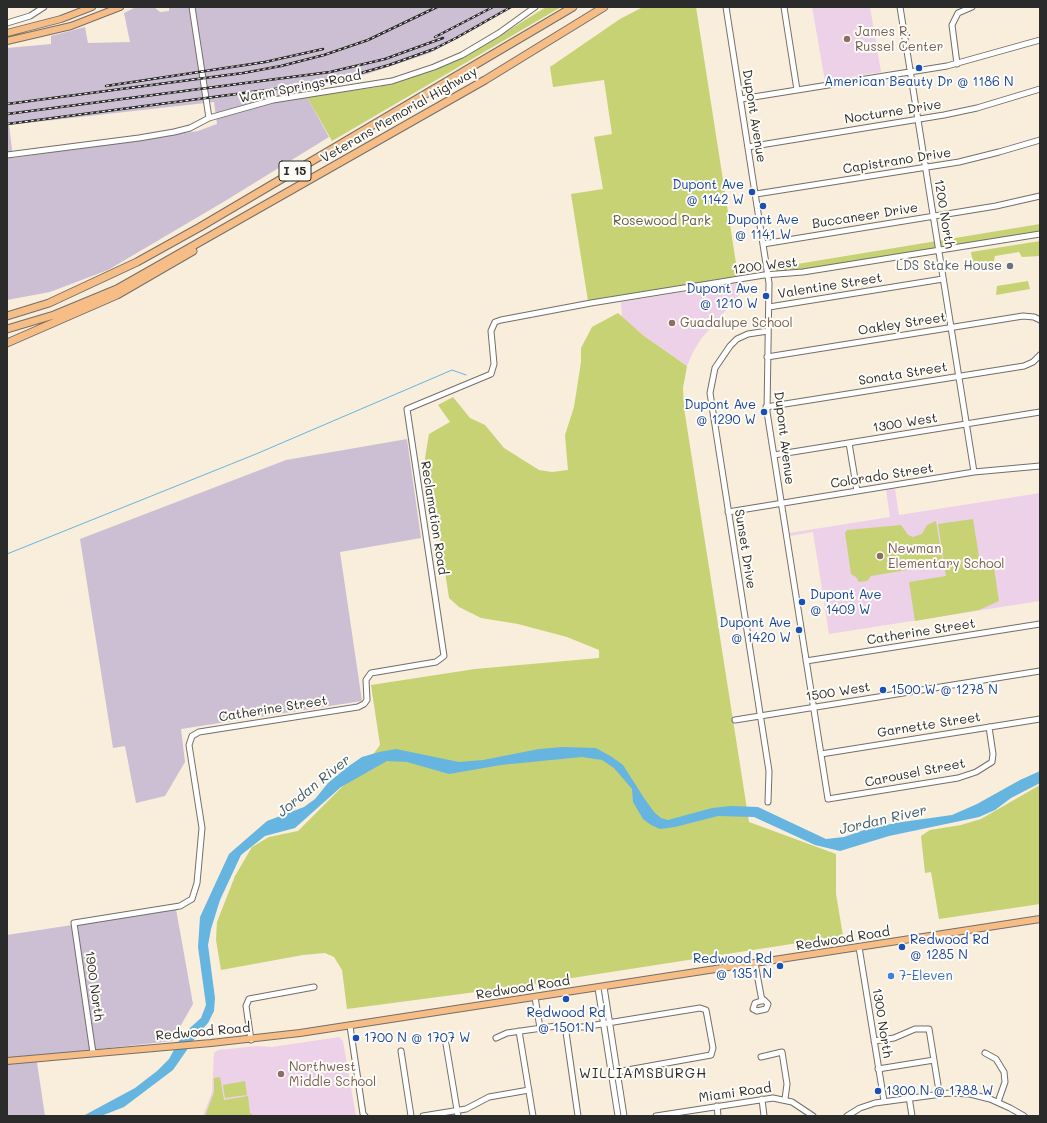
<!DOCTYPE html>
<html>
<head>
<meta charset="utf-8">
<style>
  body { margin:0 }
  #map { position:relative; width:1047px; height:1123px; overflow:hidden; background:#f9eddc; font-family:Mali,sans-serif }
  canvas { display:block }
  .frame { position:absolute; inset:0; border:8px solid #2b2b2b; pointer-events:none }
</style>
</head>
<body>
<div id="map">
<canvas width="1047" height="1123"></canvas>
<div class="frame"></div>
</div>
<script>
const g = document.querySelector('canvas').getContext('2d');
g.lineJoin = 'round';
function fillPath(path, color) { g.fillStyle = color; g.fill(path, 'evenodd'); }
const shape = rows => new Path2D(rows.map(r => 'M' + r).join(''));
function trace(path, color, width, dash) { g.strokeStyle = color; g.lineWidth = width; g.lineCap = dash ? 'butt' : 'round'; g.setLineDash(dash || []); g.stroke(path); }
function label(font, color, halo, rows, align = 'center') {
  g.font = font + ' Mali,sans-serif'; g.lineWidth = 4; g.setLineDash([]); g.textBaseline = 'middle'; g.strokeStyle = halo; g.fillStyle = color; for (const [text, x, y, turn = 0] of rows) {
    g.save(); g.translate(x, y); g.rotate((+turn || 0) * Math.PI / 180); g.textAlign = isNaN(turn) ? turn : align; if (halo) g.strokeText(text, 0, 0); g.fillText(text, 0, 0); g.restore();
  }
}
const built = shape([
  [812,7,870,7,881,72,825,81],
  [740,283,741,293,701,339,693,352,687,366,644,336,622,317,621,302],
  [895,489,899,515,1040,493,1040,601,829,634,813,532,790,536,789,533,890,517,886,490],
  [339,1037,343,1041,356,1116,203,1116,212,1093,214,1053,218,1050,257,1046,272,1047]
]);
const industrial = shape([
  [136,7,154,7,160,12,169,11,169,7,509,7,479,27,430,53,367,74,305,88,307,97,329,137,225,201,108,270,50,292,7,300,7,48,51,44,51,36,85,27,88,43,130,42,124,13],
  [214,102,217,124,198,131,13,158,9,125],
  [407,439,421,538,340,552,362,701,181,729,185,762,165,796,136,803,125,746,113,748,80,539,286,460],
  [176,909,193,1004,172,1041,36,1056,45,1116,7,1116,7,935]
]);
const green = shape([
  [546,7,561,7,332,141,307,97,378,87,441,67,490,42],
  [643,7,696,7,738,276,588,301,571,194,603,189,594,137,612,134,604,80,553,87,550,67,620,19],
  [1040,224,1040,231,954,245,796,271,791,270,773,272,773,268],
  [1040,241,1040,256,1022,257,1019,252,995,256,994,261,963,270,963,265,973,264,971,252],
  [1028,281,1030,289,996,295,997,286],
  [618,313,644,336,687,366,683,388,684,408,749,822,836,854,836,894,843,936,514,987,347,1009,342,970,334,957,325,953,303,955,221,970,216,940,217,922,235,876,252,847,269,837,298,831,344,785,361,771,380,745,371,685,475,669,599,658,599,650,567,637,518,624,481,618,459,607,449,598,434,499,425,458,429,434,450,422,438,405,453,397,470,418,485,425,504,448,539,470,552,472,568,470,565,435,574,407,581,362,581,348,592,327],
  [973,519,981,569,994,568,999,601,979,610,915,621,909,582,946,576,938,524],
  [936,521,943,564,871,576,867,581,859,582,856,577,851,574,845,533,847,530,901,525,908,535,913,537,922,534,927,525],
  [1040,785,1040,904,939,919,931,872,925,873,921,836,930,830,961,825,981,819],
  [220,1077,224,1100,248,1096,250,1113,254,1116,205,1116,214,1092,214,1078],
  [245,1081,247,1095,225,1098,223,1085]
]);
const water = shape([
  [563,747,596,748,612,757,623,765,644,798,654,812,661,818,668,820,712,808,731,806,758,807,826,839,844,837,864,830,895,823,952,815,977,804,1020,780,1040,771,1040,783,1011,798,995,810,979,817,889,836,840,851,815,845,754,817,718,816,675,827,660,829,651,825,643,819,633,802,632,789,614,768,602,760,582,757,541,761,501,765,449,774,407,762,387,761,341,787,295,828,265,836,241,855,220,900,211,929,208,945,215,998,214,1011,208,1023,198,1034,173,1070,124,1107,101,1116,83,1116,135,1088,157,1071,169,1059,182,1035,201,1018,206,1005,198,947,200,917,229,854,267,821,304,807,315,799,328,783,346,768,362,757,379,752,396,749,459,762,483,760,539,749]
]);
const stream = shape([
  [7,554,256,454,452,370,466,375]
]);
const minor = shape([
  [192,7,209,118],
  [726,7,769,283,767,412,828,799,958,778,976,772,992,762,993,754,989,727],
  [784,7,797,90],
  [900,7,974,472],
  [7,23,30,16,44,7],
  [957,64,952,25,958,13,972,7],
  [741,99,947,66,1040,40],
  [748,147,944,115,977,108,1040,89],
  [7,155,139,138,174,132,190,128,209,118,273,100,392,81,434,67,462,55,499,33,535,7],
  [756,194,959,162,999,152,1040,140],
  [763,244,996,206,1040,196],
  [769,307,943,279],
  [768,331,748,334,737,339,730,346,715,368,710,393,769,771,768,802],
  [767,357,1023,316,1034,317,1040,320],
  [766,407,1024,366,1033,362,1040,355],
  [849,443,857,491],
  [774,455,1040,412],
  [728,512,974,472,1040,466],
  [806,661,1040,624],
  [735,720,1040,671],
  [821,754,1040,719],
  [859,947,884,1101],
  [755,963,762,1001],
  [604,987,624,1116],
  [598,988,618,1116],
  [535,997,540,1028],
  [764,1000,768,1004,766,1009,757,1011,753,1009,755,1003,764,1000],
  [565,1025,578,1116],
  [350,1026,363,1114,365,1116],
  [519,1031,533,1116],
  [496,1038,507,1033,556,1026,583,1027,700,1008,706,1010,713,1048,711,1055,611,1073],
  [251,1040,246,1006,249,999,314,987],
  [874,1041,894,1038,915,1029,929,1029,938,1085],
  [446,1044,458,1116],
  [401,1051,411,1116],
  [93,1053,74,923,180,906,192,899,197,883,202,828,189,745,192,736,199,732,358,707,364,704,367,700,366,680,371,673,436,662,444,656,407,409,491,374,494,364,491,331,495,322,501,320,591,303,764,275,803,272,1040,234],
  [985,1053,996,1059,1004,1072,1005,1082,998,1102],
  [761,1057,782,1052,787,1084,785,1099],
  [878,1069,934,1060],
  [909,1097,912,1116],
  [762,1099,764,1116],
  [717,1106,718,1116],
  [423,1116,466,1109,489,1097,529,1090],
  [656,1116,773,1098,792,1102,813,1116],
  [847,1116,860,1108,875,1103,949,1093,970,1094,990,1099,1010,1108,1024,1116]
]);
const major = shape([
  [7,33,61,19,92,7],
  [7,41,71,26,120,7],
  [7,1061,211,1043,300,1033,1040,919]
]);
const highway = shape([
  [7,316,49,303,137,262,200,227,573,7],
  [7,329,54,315,117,289,485,80,604,7],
  [7,343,117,295,193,251]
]);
const rail = shape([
  [435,37,493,7],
  [106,86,265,62,323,49],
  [7,104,243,73,281,66,324,55,368,40,437,7],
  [7,114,330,72,385,59,443,38],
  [7,124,290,87,347,77,389,65,434,49,456,38,511,7]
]);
const markers = [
  [847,39,4,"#8d6e63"],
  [919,68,4,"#1a4fb4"],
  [752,192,4,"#1a4fb4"],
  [763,206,4,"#1a4fb4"],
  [1010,266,4,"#6b7280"],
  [766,296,4,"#1a4fb4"],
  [672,323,4,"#8d6e63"],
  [764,412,4,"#1a4fb4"],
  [880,556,4,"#8d6e63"],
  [802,602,4,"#1a4fb4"],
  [799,630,4,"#1a4fb4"],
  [883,690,4,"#1a4fb4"],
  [902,947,4,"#1a4fb4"],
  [780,966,4,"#1a4fb4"],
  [891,976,4,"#3f7fe0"],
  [566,999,4,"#1a4fb4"],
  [356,1038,4,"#1a4fb4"],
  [281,1074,4,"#8d6e63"],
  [878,1091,4,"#1a4fb4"]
];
const shields = [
  [295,171,32]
];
const shieldNames = [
  ["I 15",295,171]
];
const educationNames = [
  ["James R.",855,32],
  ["Russel Center",855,47],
  ["Guadalupe School",680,323],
  ["Newman",888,549],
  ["Elementary School",888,564],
  ["Northwest",289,1067],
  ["Middle School",289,1082]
];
const transitNames = [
  ["American Beauty Dr @ 1186 N",919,82,"center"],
  ["Dupont Ave",744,185],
  ["@ 1142 W",744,200],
  ["Dupont Ave",763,220,"center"],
  ["@ 1141 W",763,235,"center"],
  ["Dupont Ave",758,289],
  ["@ 1210 W",758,304],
  ["Dupont Ave",756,405],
  ["@ 1290 W",756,420],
  ["Dupont Ave",810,595,"left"],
  ["@ 1409 W",810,610,"left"],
  ["Dupont Ave",791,623],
  ["@ 1420 W",791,638],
  ["1500 W @ 1278 N",891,690,"left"],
  ["Redwood Rd",910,940,"left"],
  ["@ 1285 N",910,955,"left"],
  ["Redwood Rd",772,959],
  ["@ 1351 N",772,974],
  ["Redwood Rd",566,1013,"center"],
  ["@ 1501 N",566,1028,"center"],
  ["1700 N @ 1707 W",364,1038,"left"],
  ["1300 N @ 1788 W",886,1091,"left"]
];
const streetNames = [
  ["Warm Springs Road",300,87,-11],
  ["Nocturne Drive",893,112,-9],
  ["Veterans Memorial Highway",399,115,-30],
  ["Dupont Avenue",754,116,81],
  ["Capistrano Drive",897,161,-9],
  ["1200 North",944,214,81],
  ["Buccaneer Drive",865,216,-9],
  ["1200 West",765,266,-7],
  ["Valentine Street",830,286,-9],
  ["Oakley Street",902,324,-9],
  ["Sonata Street",903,374,-9],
  ["1300 West",905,423,-9],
  ["Dupont Avenue",784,438,83],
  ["Colorado Street",882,476,-9],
  ["Reclamation Road",434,518,81],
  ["Sunset Drive",745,549,81],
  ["Catherine Street",921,632,-9],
  ["1500 West",838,692,-9],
  ["Catherine Street",273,709,-9],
  ["Garnette Street",929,725,-9],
  ["Carousel Street",915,773,-11],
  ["Redwood Road",843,939,-9],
  ["1900 North",94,986,82],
  ["Redwood Road",523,988,-9],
  ["1300 North",882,1023,81],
  ["Redwood Road",203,1032,-5],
  ["Miami Road",735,1093,-8]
];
const parkNames = [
  ["Rosewood Park",662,221]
];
const worshipNames = [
  ["LDS Stake House",1002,266]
];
const shopNames = [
  ["7-Eleven",899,976]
];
const waterNames = [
  ["Jordan River",314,786,-39],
  ["Jordan River",883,820,-13]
];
const neighbourhoodNames = [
  ["WILLIAMSBURGH",643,1074]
];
fillPath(built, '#edd1e9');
fillPath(industrial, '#ccbfd4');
fillPath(green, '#c6d273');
fillPath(water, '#65b5e0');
trace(stream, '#65b5e0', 1);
trace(minor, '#736f69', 7);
trace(major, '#736f69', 8);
trace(highway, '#736f69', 9);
trace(minor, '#fff', 5);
trace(major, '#f6be86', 6);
trace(highway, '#f6be86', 7);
trace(rail, '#2b2b2b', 2.5);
trace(rail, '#fdfcf7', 1, [3]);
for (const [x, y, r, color] of markers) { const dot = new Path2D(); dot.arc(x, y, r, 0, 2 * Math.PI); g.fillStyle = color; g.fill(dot); trace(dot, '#fdfcf7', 1.5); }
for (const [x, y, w] of shields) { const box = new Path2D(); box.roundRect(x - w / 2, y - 10, w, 20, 3); g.fillStyle = '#fdfcf7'; g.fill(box); trace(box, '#2b2b2b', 1); }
label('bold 12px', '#2b2b2b', null, shieldNames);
label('13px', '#785e54', '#fdfcf7', educationNames, 'left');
label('13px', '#164399', '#fdfcf7', transitNames, 'right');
label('13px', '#2b2b2b', '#fdfcf7', streetNames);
label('13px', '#5a5d41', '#fdfcf7', parkNames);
label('13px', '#5b616d', '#fdfcf7', worshipNames, 'right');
label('13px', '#366cbe', '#fdfcf7', shopNames, 'left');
label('italic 14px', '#3f5b6a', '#fdfcf7', waterNames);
g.letterSpacing = '1px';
label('14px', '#2b2b2b', '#fdfcf7', neighbourhoodNames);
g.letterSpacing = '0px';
</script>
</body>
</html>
